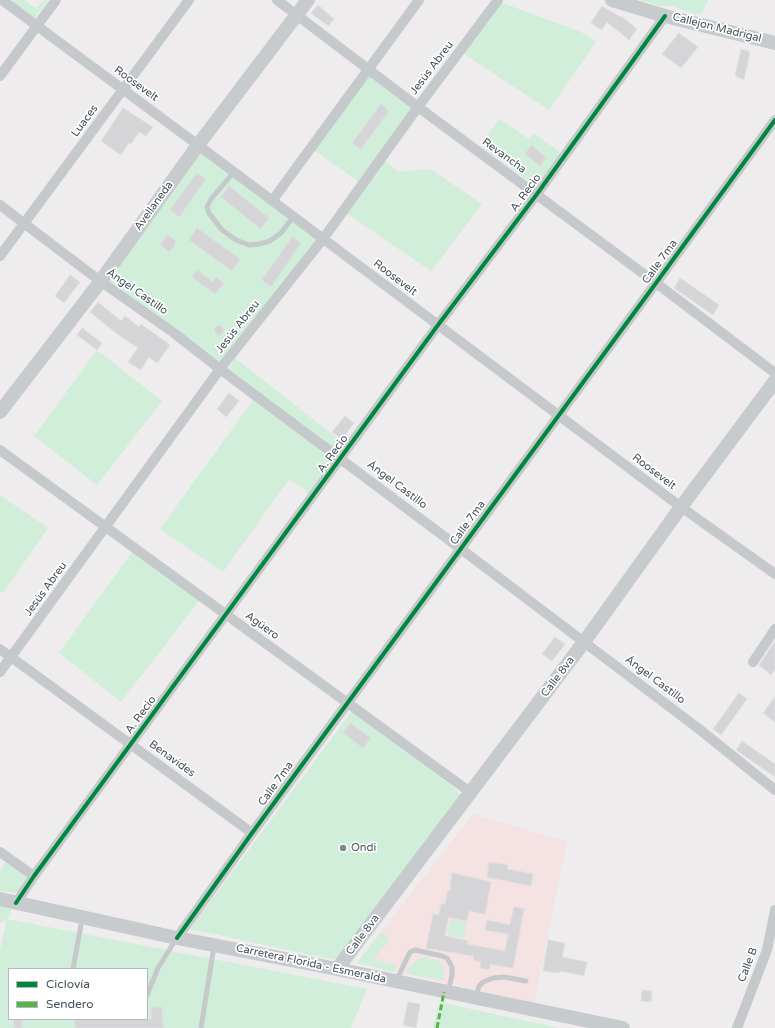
<!DOCTYPE html>
<html>
<head>
<meta charset="utf-8">
<style>
  body { margin:0 }
  #map { position:relative; width:775px; height:1028px; overflow:hidden; background:#eeeced; font-family:"Varela Round",sans-serif }
  canvas { display:block }
  .legend { position:absolute; left:8px; top:968px; width:140px; height:52px; box-sizing:border-box; background:#fff; border:1px solid #b4b9bd; margin:0; padding:5px 7px; list-style:none; font-size:12px; color:#445159 }
  .legend li { display:flex; align-items:center; gap:8px; height:20px }
  .legend b { width:20px; border:1px solid #b4b9bd }
</style>
</head>
<body>
<div id="map">
<canvas width="775" height="1028"></canvas>
<ul class="legend">
<li><b style="height:5px;background:#00873e"></b>Ciclovía</li>
<li><b style="height:5px;background:#57b448"></b>Sendero</li>
</ul>
</div>
<script>
const g = document.querySelector('canvas').getContext('2d');
g.lineJoin = 'round';
function fillPath(path, color) { g.fillStyle = color; g.fill(path, 'evenodd'); }
const shape = rows => new Path2D(rows.map(r => 'M' + r).join(''));
function trace(path, color, width, dash) { g.strokeStyle = color; g.lineWidth = width; g.lineCap = dash ? 'butt' : 'round'; g.setLineDash(dash || []); g.stroke(path); }
function label(font, color, halo, rows, align = 'center') {
  g.font = font + ' "Varela Round",sans-serif'; g.lineWidth = 3.5; g.setLineDash([]); g.textBaseline = 'middle'; g.strokeStyle = halo; g.fillStyle = color; for (const [text, x, y, turn = 0] of rows) {
    g.save(); g.translate(x, y); g.rotate((+turn || 0) * Math.PI / 180); g.textAlign = isNaN(turn) ? turn : align; if (halo) g.strokeText(text, 0, 0); g.fillText(text, 0, 0); g.restore();
  }
}
const medical = shape([
  [473,814,567,842,534,1003,357,963]
]);
const green = shape([
  [14,0,24,0,34,7,37,7,44,0,48,0,35,18,29,17,13,2],
  [641,0,708,0,705,8,701,14,694,14,672,6,659,6],
  [497,1,581,32,596,42,549,110,460,51],
  [369,69,418,107,382,158,398,172,430,169,482,204,431,271,343,211,362,184,311,148],
  [499,119,529,139,534,133,561,153,541,185,532,184,480,145],
  [198,145,323,239,221,369,229,368,235,358,346,445,340,452,314,445,333,460,310,494,289,479,223,572,160,529,256,396,100,281],
  [97,350,162,401,97,485,34,436],
  [0,495,48,528,3,593,0,591],
  [135,548,202,597,121,702,59,653],
  [352,711,456,789,460,796,339,959,330,959,190,929],
  [6,860,23,873,28,878,19,893,0,891,0,872],
  [0,899,16,903,7,919,367,989,351,1028,0,1028,0,950,7,919,0,923],
  [9,969,147,969,147,1019,9,1019],
  [450,920,466,922,464,938,448,935],
  [381,932,390,939,373,959,395,965,396,968,394,972,357,963],
  [425,957,438,961,443,967,444,980,408,974,407,970,416,960],
  [439,1002,558,1028,433,1028]
]);
const building = shape([
  [318,5,334,19,328,26,311,13,318,5],
  [602,6,620,17,621,16,637,29,629,40,607,22,602,30,591,23,602,6],
  [679,33,698,47,681,68,662,54,679,33],
  [741,49,750,52,744,80,735,76,741,49],
  [381,104,389,111,361,149,352,143,381,104],
  [123,108,153,127,146,136,139,132,131,144,129,143,121,155,101,141,123,108],
  [531,145,546,157,540,166,525,154,531,145],
  [197,173,206,179,179,217,170,210,197,173],
  [229,186,269,218,261,229,221,197,229,186],
  [197,228,240,259,232,271,189,240,197,228],
  [168,235,176,241,174,244,175,245,169,252,160,244,168,235],
  [292,237,301,243,271,287,262,280,292,237],
  [197,270,213,282,216,277,224,283,215,294,192,277,197,270],
  [70,275,80,282,64,303,55,296,70,275],
  [680,278,719,305,713,315,674,288,680,278],
  [98,302,121,321,125,316,139,327,141,324,170,345,157,363,149,357,141,370,128,362,138,348,116,333,90,312,98,302],
  '214.5 330a4.5 4.5 0 1 1 9 0a4.5 4.5 0 1 1-9 0Z',
  [82,328,102,343,97,350,77,335,82,328],
  [229,393,239,401,226,417,217,409,229,393],
  [345,416,354,423,342,439,332,432,345,416],
  [555,637,565,644,552,661,542,654,555,637],
  [775,641,775,670,771,675,759,665,775,641],
  [739,693,747,699,721,735,713,729,739,693],
  [775,697,775,722,763,713,775,697],
  [350,723,371,738,363,748,343,733,350,723],
  [742,741,775,764,775,777,736,750,742,741],
  [489,862,508,865,507,869,533,874,531,886,487,877,489,862],
  [452,873,491,882,485,914,469,911,467,921,448,917,445,936,468,941,467,944,505,951,508,934,485,930,487,920,510,925,514,907,524,909,513,968,490,964,489,970,480,968,481,962,473,960,474,956,426,948,433,914,439,915,441,904,445,904,448,890,450,891,452,873],
  [548,940,565,943,562,957,587,962,584,976,560,971,560,973,543,971,548,940],
  [642,990,652,991,651,1002,641,1001,642,990],
  [408,1002,420,1004,416,1028,403,1025,408,1002],
  [151,1007,162,1007,163,1028,75,1028,75,1019,152,1019,151,1007],
  [14,1019,22,1019,22,1028,14,1028,14,1019]
]);
const lane = shape([
  [234,172,211,199,207,207,209,213,222,230,236,240,249,245,259,244,270,241,281,233,293,217],
  [73,969,82,919],
  [397,979,410,952,415,950,442,956,447,958,452,967,452,975,448,992],
  [147,995,158,968,176,939],
  [476,997,479,986,483,982,493,978,504,977,526,981],
  [201,1028,214,946]
]);
const street = shape([
  [2,0,198,145,681,507,775,574],
  [277,0,418,107,656,283,775,373],
  [0,76,56,0],
  [272,201,419,0],
  [0,205,100,281,174,333,220,369,461,549,699,729,775,790],
  [0,256,189,0],
  [0,450,470,792],
  [0,649,252,833],
  [753,662,775,629],
  [0,672,220,369,323,239,418,107,498,0],
  [0,852,34,876],
  [16,903,34,876,438,325,537,194,665,16],
  [177,938,252,833,656,283,775,120],
  [737,1028,767,950,775,910]
]);
const secondary = shape([
  [612,0,665,16,775,43],
  [0,412,97,286,198,145,308,0],
  [0,899,177,938,337,969,623,1028],
  [337,969,584,642,681,507,775,381]
]);
const quiet = shape([
  [437,1028,444,992]
]);
const cycleway = shape([
  [16,903,34,876,438,325,537,194,665,16],
  [177,938,252,833,656,283,775,120]
]);
const markers = [
  [343,848,4,"#80878d"]
];
const streetNames = [
  ["Callejon Madrigal",717,28,14],
  ["Jesús Abreu",432,68,-53],
  ["Roosevelt",136,84,36],
  ["Luaces",85,121,-54],
  ["Revancha",504,156,36],
  ["A. Recio",526,193,-54],
  ["Avellaneda",154,206,-54],
  ["Calle 7ma",660,262,-54],
  ["Roosevelt",395,278,37],
  ["Ángel Castillo",137,292,35],
  ["Jesús Abreu",238,327,-52],
  ["A. Recio",333,454,-54],
  ["Roosevelt",654,472,37],
  ["Ángel Castillo",397,485,37],
  ["Calle 7ma",468,523,-54],
  ["Jesús Abreu",46,589,-54],
  ["Agüero",262,626,36],
  ["Calle 8va",558,677,-53],
  ["Ángel Castillo",655,680,37],
  ["A. Recio",141,715,-54],
  ["Benavides",172,759,36],
  ["Calle 7ma",276,784,-54],
  ["Calle 8va",363,935,-53],
  ["Carretera Florida - Esmeralda",311,964,12],
  ["Calle B",748,965,-69]
];
const poiNames = [
  ["Ondi",351,848]
];
fillPath(medical, '#f5e2e2');
fillPath(green, '#d0eed9');
fillPath(building, '#d5d5d7');
trace(building, '#dfdee0', 1);
trace(lane, '#c6c9cc', 5);
trace(street, '#c6c9cc', 10);
trace(secondary, '#c8cbce', 14);
trace(quiet, '#57b448', 3, [6, 3]);
trace(cycleway, '#00873e', 4);
for (const [x, y, r, color] of markers) { const dot = new Path2D(); dot.arc(x, y, r, 0, 2 * Math.PI); g.fillStyle = color; g.fill(dot); trace(dot, '#fff', 1.5); }
label('11px', '#445159', '#fff', streetNames);
label('11px', '#445159', '#fff', poiNames, 'left');
</script>
</body>
</html>
